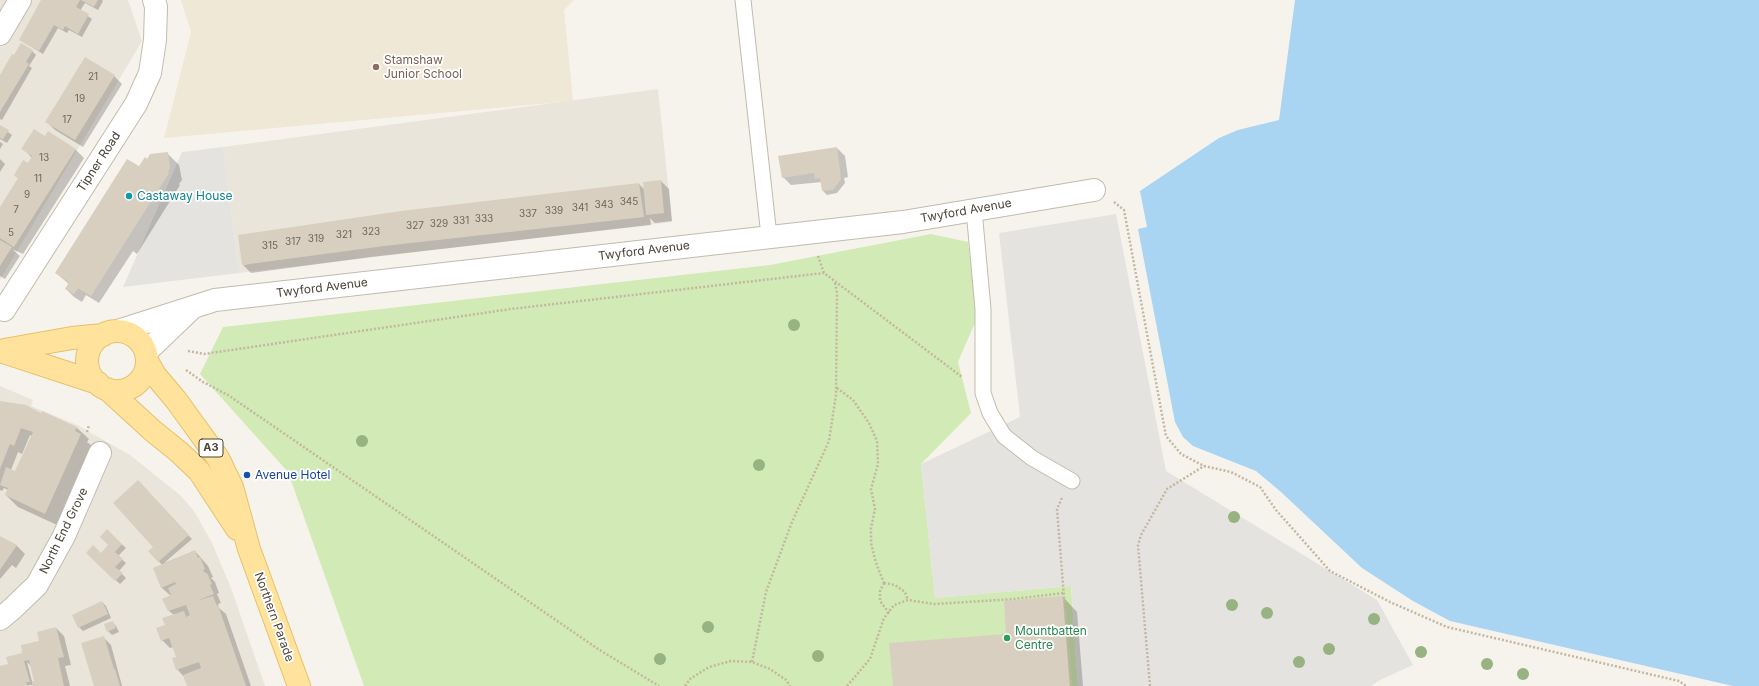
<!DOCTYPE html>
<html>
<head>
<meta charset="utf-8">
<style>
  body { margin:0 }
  canvas { display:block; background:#f6f3ec }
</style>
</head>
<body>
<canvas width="1759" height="686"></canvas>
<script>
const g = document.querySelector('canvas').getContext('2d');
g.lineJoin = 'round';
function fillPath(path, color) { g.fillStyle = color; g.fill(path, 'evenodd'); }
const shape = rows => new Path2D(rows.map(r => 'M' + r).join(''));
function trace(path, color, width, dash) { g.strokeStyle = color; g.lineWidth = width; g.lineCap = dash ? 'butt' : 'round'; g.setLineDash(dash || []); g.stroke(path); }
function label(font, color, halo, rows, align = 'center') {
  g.font = font + ' Inter,sans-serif'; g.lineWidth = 3.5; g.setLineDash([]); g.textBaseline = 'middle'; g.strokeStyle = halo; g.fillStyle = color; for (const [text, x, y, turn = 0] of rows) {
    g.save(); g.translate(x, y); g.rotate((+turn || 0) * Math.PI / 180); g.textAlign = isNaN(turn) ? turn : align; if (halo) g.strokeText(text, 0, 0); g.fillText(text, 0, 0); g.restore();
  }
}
const residential = shape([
  [0,0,128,0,142,41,0,280],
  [658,89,672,222,239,273,223,147],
  [0,386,33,400,31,406,77,425,130,455,180,495,194,511,212,543,231,588,265,686,0,686]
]);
const education = shape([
  [181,0,574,0,564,10,573,101,164,138,191,32]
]);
const green = shape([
  [931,234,968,242,977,318,958,362,971,413,921,464,935,598,1071,586,1078,686,364,686,288,472,200,374,223,327,770,265]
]);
const parking = shape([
  [223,147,239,273,123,287,182,152],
  [1116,214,1166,471,1377,600,1413,665,1380,680,1371,686,1078,686,1071,586,935,598,921,464,1020,417,999,233]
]);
const water = shape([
  [1295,0,1759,0,1759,686,1733,686,1450,621,1413,601,1362,568,1281,492,1256,471,1193,446,1183,437,1175,422,1138,229,1147,227,1140,191,1219,138,1238,130,1279,120]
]);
const shadow = shape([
  [42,0,102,0,103,1,98,10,85,3,80,11,92,19,82,37,69,30,67,33,58,28,43,54,20,40],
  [32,51,36,55,29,66,32,68,2,120,0,119,0,77],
  [114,76,122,84,83,147,55,130,47,122],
  [0,126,12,135,7,143,0,139],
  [48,132,76,150,84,158,23,254,12,249,20,256,5,279,0,276,0,209,19,179,15,175,28,165,32,158,23,148,45,138],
  [0,142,3,144,0,149],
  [837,148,845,156,848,177,844,178,845,183,837,193,827,195,823,191,822,182,791,185,783,177],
  [167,153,179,165,182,180,179,184,180,185,137,254,133,251,99,303,86,295,82,302,74,297,66,289,69,284,56,273,139,168,147,160],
  [0,159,5,164,0,172],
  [661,181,669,189,672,221,655,223,650,218,651,225,371,257,251,273,243,265,639,184,645,190],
  [0,403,42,414,43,412,77,428,89,439,87,442,92,446,57,525,18,507,6,495,8,490,4,488,2,491,0,490],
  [30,435,32,437,15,472,11,470,18,452,22,454],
  [183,530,192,539,164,563,195,551,208,566,213,577,211,578,215,582,219,593,217,594,221,603,218,604,219,608,226,614,251,686,188,686,184,677,177,669,177,657,173,647,170,648,162,640,166,626,174,615,169,611,171,596,162,588,162,565,150,551],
  [107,531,126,548,118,556,126,563,119,571,126,578,120,584,87,553,101,554,109,545],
  [0,538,17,546,25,554,16,568,12,565,0,579],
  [1063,597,1077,612,1083,686,894,686,1007,635],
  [102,602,106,606,111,618,83,631,79,627],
  [112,622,116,626,119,632,112,635,108,631],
  [56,628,64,636,71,665,65,666,70,686,35,686,32,667,27,662,33,685,0,686,0,667,9,665],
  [103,637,111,645,122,686,95,686]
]);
const building = shape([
  [41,0,80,0,76,7,89,14,78,34,65,26,63,30,54,25,39,51,19,40],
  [81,0,98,0,94,7],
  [21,43,33,50,26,62,29,64,0,112,0,75,12,54,14,55],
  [85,57,115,75,75,140,45,122],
  [0,125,9,130,3,139,0,138],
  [34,129,45,136,48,131,76,149,14,247,0,238,0,207,18,178,14,175,23,160,28,163,32,156,21,149],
  [837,147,841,179,833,190,822,191,820,178,815,179,814,173,782,178,778,156],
  [168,152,170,168,168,172,169,173,91,296,78,288,74,294,65,289,69,282,55,273,127,159,139,166,145,157,147,159,150,154],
  [661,180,664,213,646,215,643,182],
  [639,183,644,217,384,246,242,265,238,235,401,211],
  [0,240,12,247,0,266],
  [0,401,26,405,41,413,42,411,77,427,75,431,81,434,45,514,5,495,8,488,0,485,6,467,15,471,33,432,21,428,14,446,10,444,0,469],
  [138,480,189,535,158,562,148,551,153,547,113,503],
  [107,529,122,544,115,552,123,559,115,567,123,573,115,581,86,553,93,545,101,553,108,545,100,537],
  [0,536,17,545,0,570],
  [195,550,198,558,200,557,205,569,203,570,205,573,207,573,212,584,210,585,214,594,196,601,213,596,217,606,218,605,246,686,187,686,183,675,201,668,199,662,176,670,172,658,176,657,169,638,161,641,156,628,165,625,162,618,184,611,186,617,190,615,186,605,168,611,162,599,171,595,168,588,176,584,175,582,161,588,153,568],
  [1063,596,1070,686,893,686,889,643,1006,634,1004,601],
  [102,601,108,614,78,628,72,615],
  [113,621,116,628,107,632,104,624],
  [56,627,64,657,58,658,64,686,33,686,32,681,34,681,29,660,24,661,30,682,26,682,27,686,0,686,0,666,8,664,6,657,22,653,21,645,39,641,37,632],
  [104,636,114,669,115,669,120,686,94,686,81,643]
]);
const path = shape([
  [1114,202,1124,210,1166,436,1181,454,1204,466,1231,472,1260,487,1276,510,1330,571,1390,602,1447,627,1679,681,1686,686],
  [818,256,824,273,962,377],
  [188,351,204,354,511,309,824,273],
  [186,370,203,382,228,395,598,649,659,686],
  [837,388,853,400,869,423,877,441,878,464,871,489,875,509,871,528,871,543,876,563,884,583],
  [87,432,89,425],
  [1062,498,1057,509,1071,686],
  [884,583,880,591,880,601,889,613],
  [884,583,895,585,905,592,908,600],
  [752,662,766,592,792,522,829,441,836,395,837,293,835,282],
  [685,686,690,679,709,667,731,661,752,662,770,669,786,680,790,686],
  [847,686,870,659,884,618,894,605,908,600,934,604,1014,599,1063,593],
  [1150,686,1138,545,1141,535,1167,489,1204,466]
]);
const lane = shape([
  [743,0,769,236],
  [974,210,983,309,983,393,990,413,1004,436,1032,458,1072,481]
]);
const street = shape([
  [0,34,20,0],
  [4,310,136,104,150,73,155,40,156,7,154,0],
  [118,331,215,300,903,222,1094,190],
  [146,352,190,310],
  [0,619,12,609,37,585,64,536,100,453]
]);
const primary = shape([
  '87 361a30 30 0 1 1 60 0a30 30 0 1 1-60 0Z',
  [4,350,72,338,103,335],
  [0,351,98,383],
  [147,361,155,375,176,400,218,458,232,487,249,549,299,686],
  [107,389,153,431,179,452,199,471,237,529]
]);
const trees = [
  [794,325],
  [362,441],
  [759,465],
  [1234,517],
  [1232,605],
  [1267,613],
  [1374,619],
  [708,627],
  [1329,649],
  [1421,652],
  [818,656],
  [660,659],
  [1299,662],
  [1487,664],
  [1523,674]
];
const markers = [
  [376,67,4,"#8d6e63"],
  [129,196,4,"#0f9aa8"],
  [247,475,4,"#1a4fb4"],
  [1007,638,4,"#2e9e5b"]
];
const numberNames = [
  ["21",93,77],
  ["19",80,99],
  ["17",67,120],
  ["13",44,158],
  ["11",38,179],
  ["9",27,195],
  ["345",629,202],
  ["343",604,205],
  ["341",580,208],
  ["7",16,210],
  ["339",554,211],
  ["337",528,214],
  ["333",484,219],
  ["331",461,221],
  ["329",439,224],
  ["327",415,226],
  ["323",371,232],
  ["5",11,233],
  ["321",344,235],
  ["319",316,239],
  ["317",293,242],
  ["315",270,246]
];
const shields = [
  [211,448,24]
];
const shieldNames = [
  ["A3",211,448]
];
const educationNames = [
  ["Stamshaw",384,60],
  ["Junior School",384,74]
];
const streetNames = [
  ["Tipner Road",99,162,-57],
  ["Twyford Avenue",966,211,-10],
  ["Twyford Avenue",644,251,-7],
  ["Twyford Avenue",322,288,-7],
  ["North End Grove",64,531,-64],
  ["Northern Parade",274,617,70]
];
const cultureNames = [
  ["Castaway House",137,196]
];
const transitNames = [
  ["Avenue Hotel",255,475]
];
const leisureNames = [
  ["Mountbatten",1015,631],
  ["Centre",1015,645]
];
fillPath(residential, '#eae5da');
fillPath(education, '#efe8d6');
fillPath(green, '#d2eab5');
fillPath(parking, '#e5e3e0');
fillPath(water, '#a9d4f2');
fillPath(shadow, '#0003');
fillPath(building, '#d8cfc1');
trace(lane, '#c2bbae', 17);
trace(street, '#c2bbae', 24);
trace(primary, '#e6c16a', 24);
trace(path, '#c4b79f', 2.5, [2, 2]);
trace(lane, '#fff', 15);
trace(street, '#fff', 22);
trace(primary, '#ffe39c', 22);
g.fillStyle = '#97b381';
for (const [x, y] of trees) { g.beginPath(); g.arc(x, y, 6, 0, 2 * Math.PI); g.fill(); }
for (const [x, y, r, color] of markers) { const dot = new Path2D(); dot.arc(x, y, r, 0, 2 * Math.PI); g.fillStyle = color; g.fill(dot); trace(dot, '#fff', 1.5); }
label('10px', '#6e675b', null, numberNames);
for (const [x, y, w] of shields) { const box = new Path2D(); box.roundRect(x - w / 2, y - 9, w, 18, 3); g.fillStyle = '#fff'; g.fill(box); trace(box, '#4b4439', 1); }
label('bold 11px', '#4b4439', null, shieldNames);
label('12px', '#785e54', '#fff', educationNames, 'left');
label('12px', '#4b4439', '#fff', streetNames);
label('12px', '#0d838f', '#fff', cultureNames, 'left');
label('12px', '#164399', '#fff', transitNames, 'left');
label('12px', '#27864d', '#fff', leisureNames, 'left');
</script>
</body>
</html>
